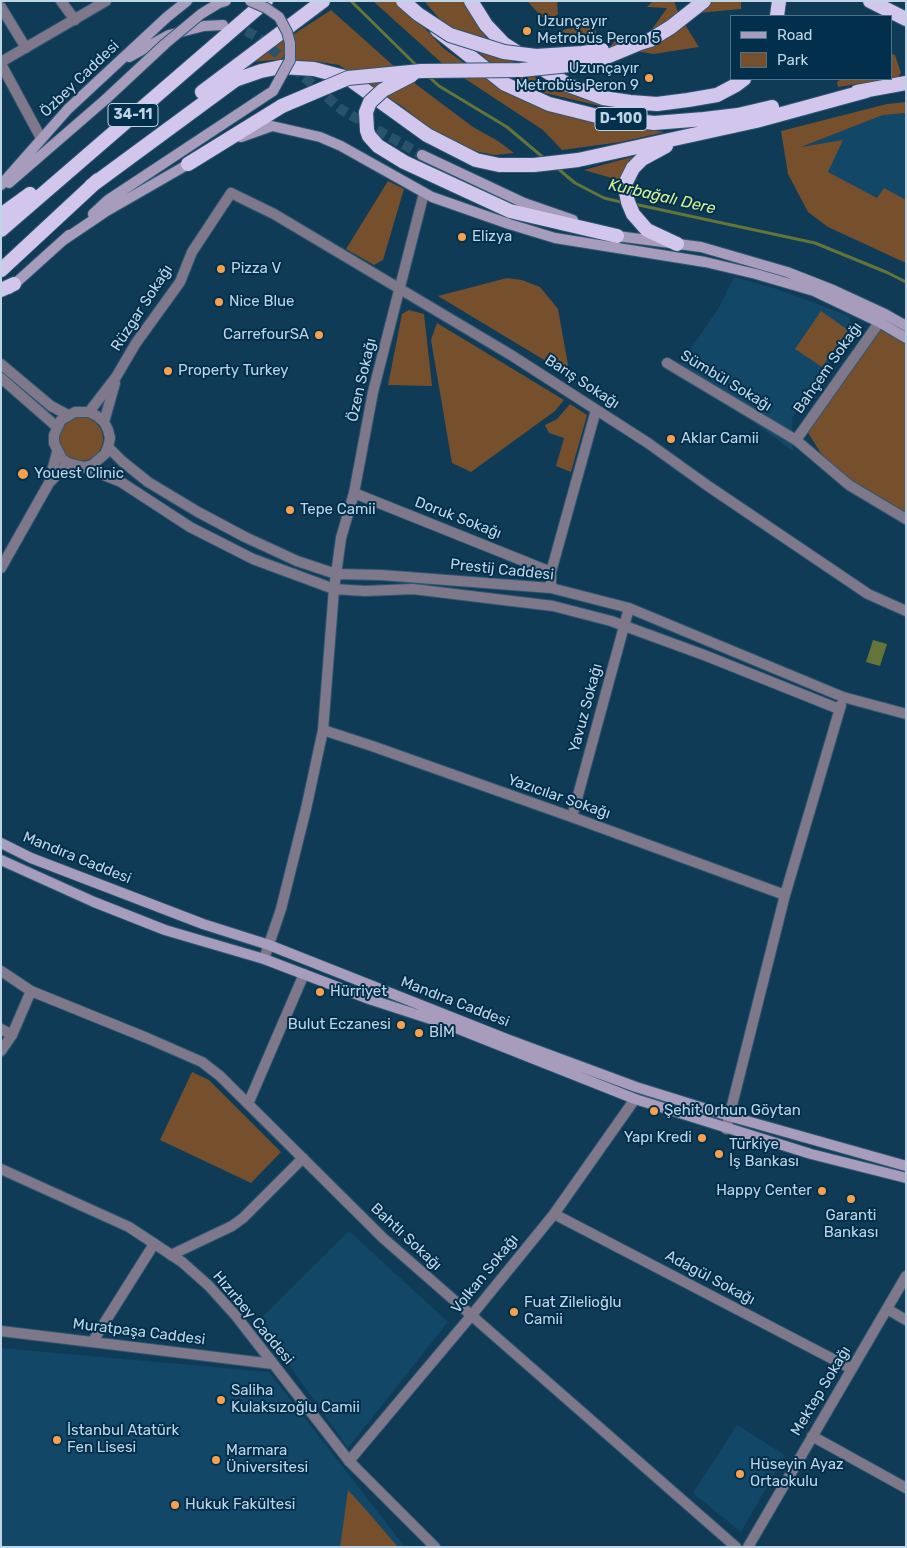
<!DOCTYPE html>
<html>
<head>
<meta charset="utf-8">
<style>
  body { margin:0 }
  #map { position:relative; width:907px; height:1548px; overflow:hidden; background:#0f3b57; font-family:Rubik,sans-serif }
  canvas { display:block }
  .frame { position:absolute; inset:0; border:2px solid #bfd5e6; pointer-events:none }
  .legend { position:absolute; left:730px; top:15px; width:162px; height:65px; box-sizing:border-box; background:#02304c; border:1px solid #4e728a; margin:0; padding:6px 9px; list-style:none; font-size:15px; color:#bfd5e6 }
  .legend li { display:flex; align-items:center; gap:10px; height:25px }
  .legend b { width:25px; border:1px solid #4e728a }
</style>
</head>
<body>
<div id="map">
<canvas width="907" height="1548"></canvas>
<div class="frame"></div>
<ul class="legend">
<li><b style="height:6px;background:#a79cbb"></b>Road</li>
<li><b style="height:14px;background:#764f2c"></b>Park</li>
</ul>
</div>
<script>
const g = document.querySelector('canvas').getContext('2d');
g.lineJoin = 'round';
function fillPath(path, color) { g.fillStyle = color; g.fill(path, 'evenodd'); }
const shape = rows => new Path2D(rows.map(r => 'M' + r).join(''));
function trace(path, color, width, dash) { g.strokeStyle = color; g.lineWidth = width; g.lineCap = dash ? 'butt' : 'round'; g.setLineDash(dash || []); g.stroke(path); }
function label(font, color, halo, rows, align = 'center') {
  g.font = font + ' Rubik,sans-serif'; g.lineWidth = 4; g.setLineDash([]); g.textBaseline = 'middle'; g.strokeStyle = halo; g.fillStyle = color; for (const [text, x, y, turn = 0] of rows) {
    g.save(); g.translate(x, y); g.rotate((+turn || 0) * Math.PI / 180); g.textAlign = isNaN(turn) ? turn : align; if (halo) g.strokeText(text, 0, 0); g.fillText(text, 0, 0); g.restore();
  }
}
const built = shape([
  [906,113,906,263,828,227,808,212,798,148,883,115],
  [734,277,777,289,849,316,852,329,792,418,793,451,678,367,718,309],
  [349,1231,448,1322,348,1448,258,1321],
  [1,1348,269,1372,405,1547,1,1547],
  [737,1425,785,1455,741,1532,693,1493]
]);
const green = shape([
  [373,1,400,1,443,48,498,87,547,110,602,125,665,132,621,142,562,150,543,130,444,65],
  [424,1,463,1,480,30,496,48,530,75,579,97,617,110,545,93,500,70,445,25],
  [527,1,557,1,558,14,550,20,542,17],
  [653,1,674,1,679,15,699,47,654,54,610,47,616,39,645,39,667,8,647,7],
  [696,1,741,1,741,9,699,13],
  [331,10,405,76,473,127,498,141,514,153,495,155,479,152,464,147,438,135,403,107,339,65,313,61,274,60,251,62],
  [595,26,597,42,589,47,562,31,566,29],
  [891,54,895,55,901,73,897,78,838,87,837,82,842,79,891,79],
  [906,102,906,113,883,115,801,147,843,140,828,172,877,198,884,188,906,200,906,263,828,227,808,212,788,174,781,131,887,104],
  [643,154,622,181,584,170],
  [388,181,404,189,383,260,374,265,346,249],
  [507,278,522,280,540,287,558,309,568,365,564,372,438,296],
  [409,310,424,314,432,386,388,385,402,314],
  [821,311,848,330,822,367,795,349],
  [437,323,564,400,555,411,471,472,452,463,431,340],
  [879,327,906,343,906,513,875,501,827,463,805,428],
  [570,404,587,415,571,472,556,466,564,438,549,433,545,425,557,419],
  '59 439a22 22 0 1 1 44 0a22 22 0 1 1-44 0Z',
  [192,1072,209,1080,281,1152,251,1183,160,1140],
  [348,1490,367,1511,398,1547,340,1547]
]);
const water = shape([
  [873,640,887,644,880,666,866,662]
]);
const stream = shape([
  [351,1,418,67],
  [428,76,439,86,507,127,545,159],
  [556,167,575,183,604,198,625,203],
  [634,204,815,243,886,272,906,282]
]);
const secondaryTunnel = shape([
  [232,26,241,28,259,38,342,110,422,155]
]);
const minor = shape([
  [61,1,75,20],
  [1,7,26,48],
  [1,62,106,1],
  [1,64,41,138],
  [667,363,796,440,849,485,906,519],
  [1,364,51,406,68,415],
  [1,378,57,427],
  [89,412,116,377,136,343,180,282,192,252,231,193,274,214,511,355,648,443,708,486,868,594,906,611],
  [104,422,115,383],
  [796,440,883,317],
  [108,447,122,461,148,482,198,512,245,537,297,561,336,574,381,575,551,588,629,608,843,697,906,714],
  [84,467,92,465,105,454,108,447,110,438,108,430,104,422,97,416,89,412,75,412,61,420,54,435,54,443,62,459,68,463,84,467,121,482,190,527,253,559,334,589,365,591,413,589,553,606,611,621,704,655,839,709],
  [50,482,68,463],
  [354,493,551,572],
  [1,568,49,483,57,452],
  [551,588,551,572,596,410],
  [323,730,372,746,572,817,785,895],
  [572,817,629,608],
  [264,959,281,909,306,809,323,730,334,589,341,538,354,493,373,392,424,193],
  [1,971,31,991,147,1038,202,1062,220,1076,383,1238,736,1547],
  [1,1029,12,1035],
  [1,1051,12,1035,31,991],
  [248,1104,304,974],
  [726,1129,785,895,841,705],
  [554,1214,852,1369],
  [171,1255,232,1226,243,1218,303,1158],
  [887,1309,906,1320],
  [93,1341,154,1244],
  [812,1436,906,1488],
  [349,1461,471,1316,554,1214,635,1099],
  [748,1547,906,1276]
]);
const tertiary = shape([
  [1,1169,129,1227,182,1262,209,1286,236,1316,349,1461,435,1547],
  [1,1331,273,1364]
]);
const secondary = shape([
  [129,57,169,35,204,26,223,25],
  [241,137,272,126,320,137,341,146,432,197,509,224,555,238,705,262,756,274,814,291,879,322,906,338],
  [422,155,524,203,573,220],
  [9,183,106,99],
  [1,185,68,109,167,17,187,1],
  [93,214,108,200,273,91],
  [611,233,617,236,701,247,787,272,833,290,885,314,906,326],
  [65,239,105,212,192,162],
  [9,289,69,235],
  [1,843,31,858,203,924,269,945,509,1040,636,1087,729,1116,906,1166],
  [1,860,94,902,165,930,264,959,369,999,446,1024,635,1099,811,1154,906,1178]
]);
const trunk = shape([
  [471,1,486,25,504,44,568,85,603,98,630,102,657,104,688,100,717,95,736,85,744,79],
  [870,1,906,19],
  [777,16,779,1],
  [437,30,505,84,549,104,597,116,654,123,704,119,738,115,772,107],
  [640,43,650,40,671,27,704,1],
  [202,92,323,1],
  [857,92,906,83],
  [367,130,369,136,378,146,404,162,510,211,617,236],
  [666,146,642,159,633,168,626,182,626,192,628,202,633,214,647,230,677,244],
  [188,164,282,106],
  [91,186,235,80,261,71,281,67,314,69,348,78,427,135,476,160,499,165,534,165,578,160,756,121,866,91],
  [1,215,30,194],
  [1,230,266,1],
  [1,270,98,180],
  [1,290,14,284]
]);
const secondaryBridge = shape([
  [250,1,266,8,279,17,287,32,290,43,290,60,273,91],
  [106,99,165,44,201,14,219,3,226,1]
]);
const trunkBridge = shape([
  [403,1,418,14,450,35,504,52,536,56,583,53,602,50],
  [282,106,348,78,421,71,521,70,570,65,599,60,640,43],
  [367,130,366,112,370,102,383,90,412,75]
]);
const markers = [
  [527,31,5,"#f9a04c"],
  [649,78,5,"#f9a04c"],
  [462,237,5,"#f9a04c"],
  [221,269,5,"#f9a04c"],
  [219,302,5,"#f9a04c"],
  [319,335,5,"#f9a04c"],
  [168,371,5,"#f9a04c"],
  [671,439,5,"#f9a04c"],
  [23,474,6,"#f9a04c"],
  [290,510,5,"#f9a04c"],
  [320,992,5,"#f9a04c"],
  [401,1025,5,"#f9a04c"],
  [419,1033,5,"#f9a04c"],
  [654,1111,5,"#f9a04c"],
  [702,1138,5,"#f9a04c"],
  [719,1154,5,"#f9a04c"],
  [822,1191,5,"#f9a04c"],
  [851,1199,5,"#f9a04c"],
  [514,1312,5,"#f9a04c"],
  [221,1400,5,"#f9a04c"],
  [57,1440,5,"#f9a04c"],
  [216,1460,5,"#f9a04c"],
  [740,1474,5,"#f9a04c"],
  [175,1505,5,"#f9a04c"]
];
const shields = [
  [133,115,50],
  [621,119,52]
];
const shieldNames = [
  ["34-11",133,115],
  ["D-100",621,119]
];
const poiNames = [
  ["Uzunçayır",537,22],
  ["Metrobüs Peron 5",537,39],
  ["Uzunçayır",639,69,"right"],
  ["Metrobüs Peron 9",639,86,"right"],
  ["Elizya",472,237],
  ["Pizza V",231,269],
  ["Nice Blue",229,302],
  ["CarrefourSA",309,335,"right"],
  ["Property Turkey",178,371],
  ["Aklar Camii",681,439],
  ["Youest Clinic",34,474],
  ["Tepe Camii",300,510],
  ["Hürriyet",330,992],
  ["Bulut Eczanesi",391,1025,"right"],
  ["BİM",429,1033],
  ["Şehit Orhun Göytan",664,1111],
  ["Yapı Kredi",692,1138,"right"],
  ["Türkiye",729,1145],
  ["İş Bankası",729,1162],
  ["Happy Center",812,1191,"right"],
  ["Garanti",851,1216,"center"],
  ["Bankası",851,1233,"center"],
  ["Fuat Zilelioğlu",524,1303],
  ["Camii",524,1320],
  ["Saliha",231,1391],
  ["Kulaksızoğlu Camii",231,1408],
  ["İstanbul Atatürk",67,1431],
  ["Fen Lisesi",67,1448],
  ["Marmara",226,1451],
  ["Üniversitesi",226,1468],
  ["Hüseyin Ayaz",750,1465],
  ["Ortaokulu",750,1482],
  ["Hukuk Fakültesi",185,1505]
];
const streetNames = [
  ["Özbey Caddesi",80,79,-44],
  ["Rüzgar Sokağı",142,308,-57],
  ["Bahçem Sokağı",828,368,-55],
  ["Özen Sokağı",362,380,-77],
  ["Sümbül Sokağı",726,381,31],
  ["Barış Sokağı",582,382,33],
  ["Doruk Sokağı",458,518,21],
  ["Prestij Caddesi",502,570,6],
  ["Yavuz Sokağı",586,708,-75],
  ["Yazıcılar Sokağı",559,797,19],
  ["Mandıra Caddesi",77,858,22],
  ["Mandıra Caddesi",455,1002,21],
  ["Bahtlı Sokağı",406,1237,43],
  ["Volkan Sokağı",485,1274,-51],
  ["Adagül Sokağı",710,1278,28],
  ["Hızırbey Caddesi",253,1318,50],
  ["Muratpaşa Caddesi",139,1332,7],
  ["Mektep Sokağı",821,1391,-59]
];
const waterNames = [
  ["Kurbağalı Dere",662,197,13]
];
fillPath(built, '#124767');
fillPath(green, '#764f2c');
fillPath(water, '#657438');
trace(stream, '#657438', 3);
trace(secondaryTunnel, '#29526c', 10, [10, 5]);
trace(minor, '#2f5771', 12);
trace(tertiary, '#2f5771', 12);
trace(secondary, '#2f5771', 12);
trace(trunk, '#2f5771', 16);
trace(minor, '#7f788b', 10);
trace(tertiary, '#7f788b', 10);
trace(secondary, '#a79cbb', 10);
trace(trunk, '#d3c6ec', 14);
trace(secondaryBridge, '#2f5771', 12, []);
trace(trunkBridge, '#2f5771', 16, []);
trace(secondaryBridge, '#a79cbb', 10);
trace(trunkBridge, '#d3c6ec', 14);
for (const [x, y, r, color] of markers) { const dot = new Path2D(); dot.arc(x, y, r, 0, 2 * Math.PI); g.fillStyle = color; g.fill(dot); trace(dot, '#02304c', 2); }
for (const [x, y, w] of shields) { const box = new Path2D(); box.roundRect(x - w / 2, y - 11.5, w, 23, 4); g.fillStyle = '#02304c'; g.fill(box); trace(box, '#bfd5e6', 1); }
label('bold 14px', '#bfd5e6', null, shieldNames);
label('15px', '#bfd5e6', '#02304c', poiNames, 'left');
label('15px', '#bfd5e6', '#02304c', streetNames);
label('italic 16px', '#d6ef95', '#02304c', waterNames);
</script>
</body>
</html>
